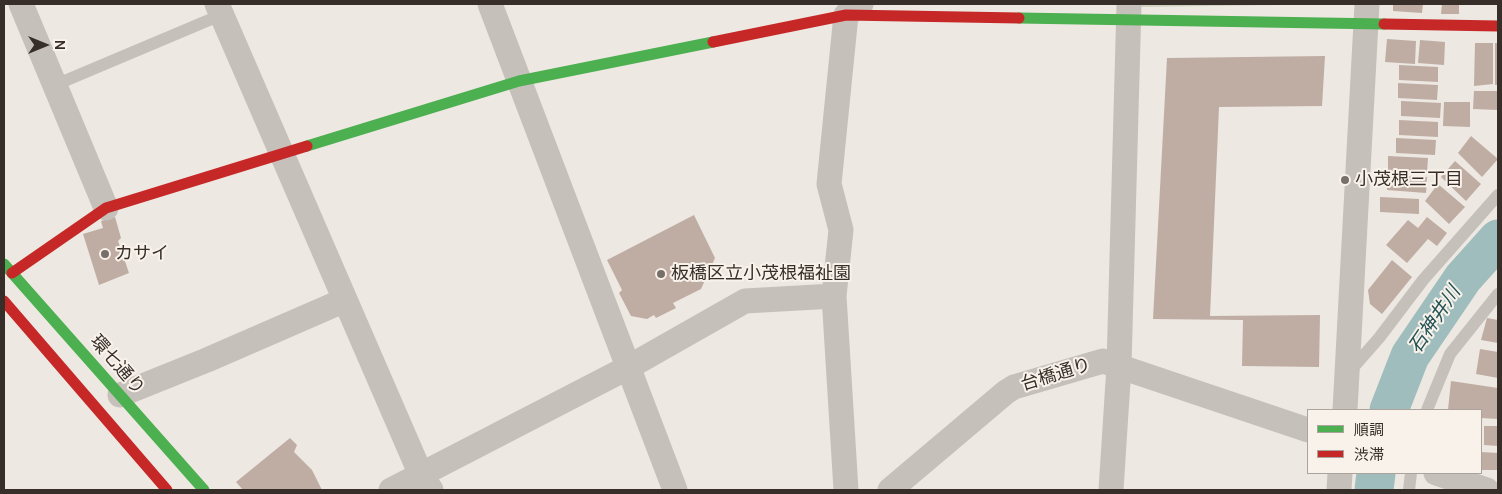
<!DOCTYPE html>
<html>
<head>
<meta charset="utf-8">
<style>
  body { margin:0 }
  #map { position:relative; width:1502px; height:494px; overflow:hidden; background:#ede8e2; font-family:Manrope,"Noto Sans JP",sans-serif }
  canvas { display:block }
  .frame { position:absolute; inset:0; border:5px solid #372e29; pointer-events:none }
  .legend { position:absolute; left:1307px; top:409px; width:175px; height:65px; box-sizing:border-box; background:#f9f2ea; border:1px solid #aba49d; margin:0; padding:6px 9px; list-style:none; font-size:15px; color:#372e29 }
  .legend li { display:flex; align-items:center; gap:10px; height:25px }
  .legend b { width:25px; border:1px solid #aba49d }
  .north { position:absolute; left:20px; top:20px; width:50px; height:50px; -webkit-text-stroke:4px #f9f2ea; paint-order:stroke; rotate:90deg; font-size:14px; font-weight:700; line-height:20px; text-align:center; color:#372e29 }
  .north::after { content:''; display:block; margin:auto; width:18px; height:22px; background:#372e29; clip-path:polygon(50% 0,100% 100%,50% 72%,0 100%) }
</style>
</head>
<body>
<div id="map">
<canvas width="1502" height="494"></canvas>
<div class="frame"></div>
<ul class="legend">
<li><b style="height:6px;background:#4caf50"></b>順調</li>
<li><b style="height:6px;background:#c62828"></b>渋滞</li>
</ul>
<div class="north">N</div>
</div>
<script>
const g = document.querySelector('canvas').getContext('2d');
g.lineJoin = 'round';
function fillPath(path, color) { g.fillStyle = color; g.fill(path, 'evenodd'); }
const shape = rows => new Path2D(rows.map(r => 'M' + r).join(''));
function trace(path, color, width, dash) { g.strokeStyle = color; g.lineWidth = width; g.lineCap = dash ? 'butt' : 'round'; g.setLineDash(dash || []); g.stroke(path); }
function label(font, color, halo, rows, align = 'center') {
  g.font = font + ' Manrope,"Noto Sans JP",sans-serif'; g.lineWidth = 4; g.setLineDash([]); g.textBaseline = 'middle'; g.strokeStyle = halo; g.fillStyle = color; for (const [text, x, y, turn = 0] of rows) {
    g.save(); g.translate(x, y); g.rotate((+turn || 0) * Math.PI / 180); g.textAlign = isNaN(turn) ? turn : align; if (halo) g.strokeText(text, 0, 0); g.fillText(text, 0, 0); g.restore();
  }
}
const green = shape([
  [1140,4,1346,4,1139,7]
]);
const river = shape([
  [1389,410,1410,356,1463,278,1498,239],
  [1374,490,1376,473]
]);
const building = shape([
  [1393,4,1423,4,1422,13,1393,11],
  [1442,4,1459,4,1459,14,1441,14],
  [1387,39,1416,41,1415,64,1385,62],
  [1420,40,1445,42,1444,65,1418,63],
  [1475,43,1493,43,1493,84,1474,86],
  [1495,43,1498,43,1498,85,1495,85],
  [1325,56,1322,106,1219,107,1210,316,1320,315,1319,367,1242,366,1243,320,1153,319,1167,58],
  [1399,65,1438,67,1438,82,1399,80],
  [1398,83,1438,85,1437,100,1398,98],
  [1474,91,1498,91,1498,110,1473,109],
  [1401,101,1441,103,1440,118,1401,116],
  [1444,102,1470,102,1470,127,1443,126],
  [1399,120,1438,122,1438,137,1399,135],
  [1471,136,1498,159,1482,177,1458,153],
  [1396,138,1436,140,1435,155,1396,153],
  [1388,156,1428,158,1427,173,1388,171],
  [1455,161,1481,184,1466,201,1441,177],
  [1387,175,1427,177,1426,193,1387,190],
  [1438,184,1465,207,1449,224,1425,201],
  [1380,197,1419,199,1419,214,1380,212],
  [694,215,715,258,701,289,673,303,676,308,656,318,654,315,647,319,631,316,619,293,622,290,607,260],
  [115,217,121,238,118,241,129,273,99,285,83,234,103,228,101,221],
  [1427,217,1447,233,1437,246,1428,239,1407,263,1386,245,1408,220,1418,228],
  [1392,260,1412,277,1382,314,1370,304,1368,290],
  [1487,318,1498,320,1498,343,1481,340],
  [1480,349,1498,352,1498,378,1476,374],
  [1451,381,1498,388,1498,419,1481,418,1481,410,1448,410],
  [1484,426,1498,426,1498,446,1484,445],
  [290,438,297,445,294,452,312,470,322,490,243,490,236,482],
  [1481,452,1498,453,1498,470,1481,470]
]);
const lane = shape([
  [55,85,221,15],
  [1350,371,1379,338,1423,280,1498,195],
  [1427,410,1450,354,1498,294],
  [1409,490,1411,473]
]);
const street = shape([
  [21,4,106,208],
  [217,4,421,475,431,490],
  [490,4,675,490],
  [120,395,207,360,345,300],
  [1345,410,1367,4],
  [1436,473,1487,490],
  [391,490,627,368,745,301,834,296],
  [846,490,834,296,841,230,829,184,846,15,861,4],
  [890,490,1006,392,1014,387,1103,361,1308,430],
  [1111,490,1119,366,1129,4],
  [1339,490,1340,473]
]);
const fast = shape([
  [1019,18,1384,24],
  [307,146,519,81,713,42],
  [4,264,204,490]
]);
const jam = shape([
  [1384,24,1498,26],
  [713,42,846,15,1019,18],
  [12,273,106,208,307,146],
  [4,301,167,490]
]);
const markers = [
  [1345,180,5,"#776f6a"],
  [105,254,5,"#776f6a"],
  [661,274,5,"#776f6a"]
];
const poiNames = [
  ["小茂根三丁目",1355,180],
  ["カサイ",115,254],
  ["板橋区立小茂根福祉園",671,274]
];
const streetNames = [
  ["環七通り",117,365,49],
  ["台橋通り",1056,375,-17]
];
const waterNames = [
  ["石神井川",1435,320,-56]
];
fillPath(green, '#ced1bd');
trace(river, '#9fbdbd', 39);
fillPath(building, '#bfada4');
trace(lane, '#c6c0bb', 12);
trace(street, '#c6c0bb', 25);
trace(fast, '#4caf50', 11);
trace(jam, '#c62828', 11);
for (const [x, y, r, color] of markers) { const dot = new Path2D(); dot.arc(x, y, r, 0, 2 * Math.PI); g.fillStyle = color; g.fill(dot); trace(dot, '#f9f2ea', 2); }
label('18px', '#372e29', '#f9f2ea', poiNames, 'left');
label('18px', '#372e29', '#f9f2ea', streetNames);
label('italic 19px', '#215256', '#f9f2ea', waterNames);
</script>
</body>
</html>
